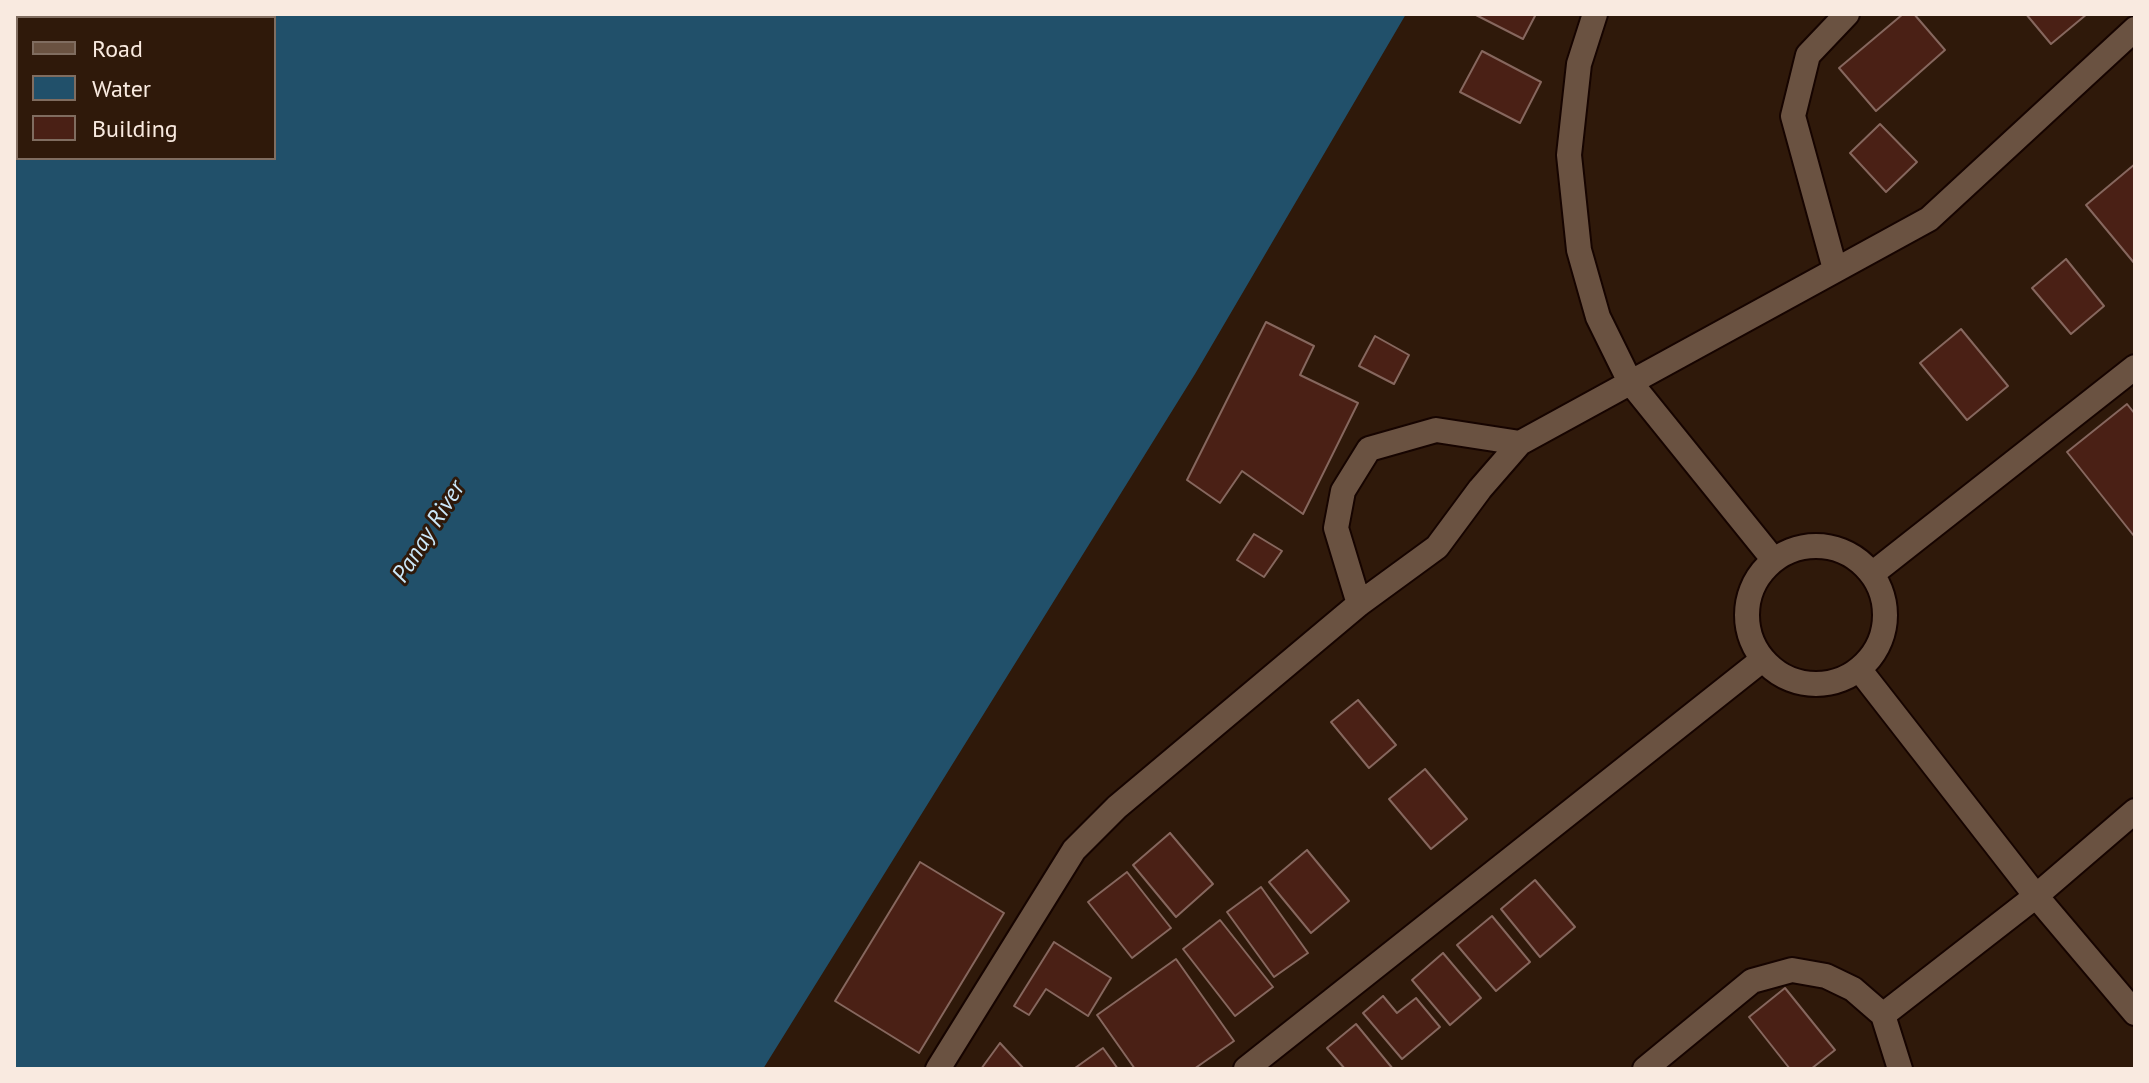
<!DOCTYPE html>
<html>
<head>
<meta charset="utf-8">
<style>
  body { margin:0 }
  #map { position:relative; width:2149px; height:1083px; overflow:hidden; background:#2f190a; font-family:"PT Sans",sans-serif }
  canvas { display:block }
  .frame { position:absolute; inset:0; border:16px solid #f9eae0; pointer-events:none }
  .legend { position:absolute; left:16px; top:16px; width:260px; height:144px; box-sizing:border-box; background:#2f190a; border:2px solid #806d60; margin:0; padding:10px 14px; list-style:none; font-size:24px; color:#f9eae0 }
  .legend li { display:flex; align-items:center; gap:16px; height:40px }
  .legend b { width:40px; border:2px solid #806d60 }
</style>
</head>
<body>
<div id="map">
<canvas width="2149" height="1083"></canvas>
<div class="frame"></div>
<ul class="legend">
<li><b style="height:10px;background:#6a5241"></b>Road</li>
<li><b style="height:22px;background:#21506a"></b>Water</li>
<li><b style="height:22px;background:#4a2015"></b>Building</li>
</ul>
</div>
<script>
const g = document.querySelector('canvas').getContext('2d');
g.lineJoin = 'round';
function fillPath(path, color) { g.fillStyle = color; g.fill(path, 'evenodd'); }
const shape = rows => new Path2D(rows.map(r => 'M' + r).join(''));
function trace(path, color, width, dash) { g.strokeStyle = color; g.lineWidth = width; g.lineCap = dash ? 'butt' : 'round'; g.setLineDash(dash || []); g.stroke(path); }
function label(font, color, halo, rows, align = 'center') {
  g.font = font + ' "PT Sans",sans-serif'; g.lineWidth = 6; g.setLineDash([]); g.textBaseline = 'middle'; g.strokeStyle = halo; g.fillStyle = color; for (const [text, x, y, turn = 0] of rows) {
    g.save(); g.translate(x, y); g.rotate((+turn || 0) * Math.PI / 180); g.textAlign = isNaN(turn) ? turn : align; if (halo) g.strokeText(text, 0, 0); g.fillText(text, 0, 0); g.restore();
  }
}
const water = shape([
  [35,14,1406,14,1195,374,763,1069,14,1069,14,50,18,44,18,158,274,158,274,18,33,18]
]);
const building = shape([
  [1474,14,1536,14,1523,39,1474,14],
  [1903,14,1914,14,1945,50,1876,111,1839,68,1903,14],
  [2026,14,2087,14,2051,44,2026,14],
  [1482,51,1541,82,1520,123,1460,92,1482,51],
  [1880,124,1917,162,1886,192,1850,153,1880,124],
  [2135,164,2135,264,2086,205,2135,164],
  [2066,259,2104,306,2071,334,2032,288,2066,259],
  [1266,322,1314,346,1300,375,1358,403,1303,514,1242,471,1220,503,1187,480,1266,322],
  [1961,329,2008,386,1967,420,1920,363,1961,329],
  [1375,336,1409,355,1394,384,1359,366,1375,336],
  [2127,404,2135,414,2134,536,2067,452,2127,404],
  [1254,534,1282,551,1264,577,1237,560,1254,534],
  [1358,700,1396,745,1369,768,1331,722,1358,700],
  [1425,769,1467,819,1431,849,1389,799,1425,769],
  [1170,833,1213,884,1176,917,1133,865,1170,833],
  [1307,850,1349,901,1311,933,1269,882,1307,850],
  [920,862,1004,913,919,1053,835,1001,920,862],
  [1127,872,1171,928,1132,958,1088,902,1127,872],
  [1535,880,1575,927,1540,957,1501,909,1535,880],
  [1261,887,1308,953,1274,977,1227,912,1261,887],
  [1492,916,1530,962,1496,991,1457,945,1492,916],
  [1220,920,1273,987,1235,1016,1183,949,1220,920],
  [1054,942,1111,978,1088,1016,1046,989,1029,1015,1014,1006,1054,942],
  [1443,953,1481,998,1450,1025,1412,980,1443,953],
  [1176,959,1234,1041,1194,1069,1135,1069,1097,1015,1176,959],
  [1785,988,1835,1050,1811,1069,1790,1069,1749,1017,1785,988],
  [1383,996,1397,1013,1416,998,1440,1027,1402,1059,1363,1013,1383,996],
  [1356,1024,1393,1069,1345,1069,1327,1048,1356,1024],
  [1000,1043,1024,1069,981,1069,1000,1043],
  [1103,1048,1118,1069,1076,1069,1075,1068,1103,1048]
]);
const street = shape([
  [1595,14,1579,64,1569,155,1579,250,1598,317,1630,382,1773,559],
  [1835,269,1793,116,1808,55,1847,14],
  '1747 615a69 69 0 1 1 138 0a69 69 0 1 1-138 0Z',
  [1872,574,2135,367],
  [1359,604,1336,528,1343,491,1369,449,1436,430,1520,443],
  [1859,669,2036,896,2135,1013],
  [1883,1015,2036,896,2135,811],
  [938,1069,1074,850,1117,807,1359,604,1437,547,1480,489,1520,443,1929,219,2135,29],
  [1246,1069,1762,660],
  [1645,1069,1752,981,1792,970,1826,976,1853,989,1883,1015,1900,1069]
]);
const waterNames = [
  ["Panay River",429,532,-58]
];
fillPath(water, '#21506a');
fillPath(building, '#4a2015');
trace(building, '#86675e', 2);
trace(street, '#160400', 28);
trace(street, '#6a5241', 24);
label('italic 24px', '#cbe8fa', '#2f190a', waterNames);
</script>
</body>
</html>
